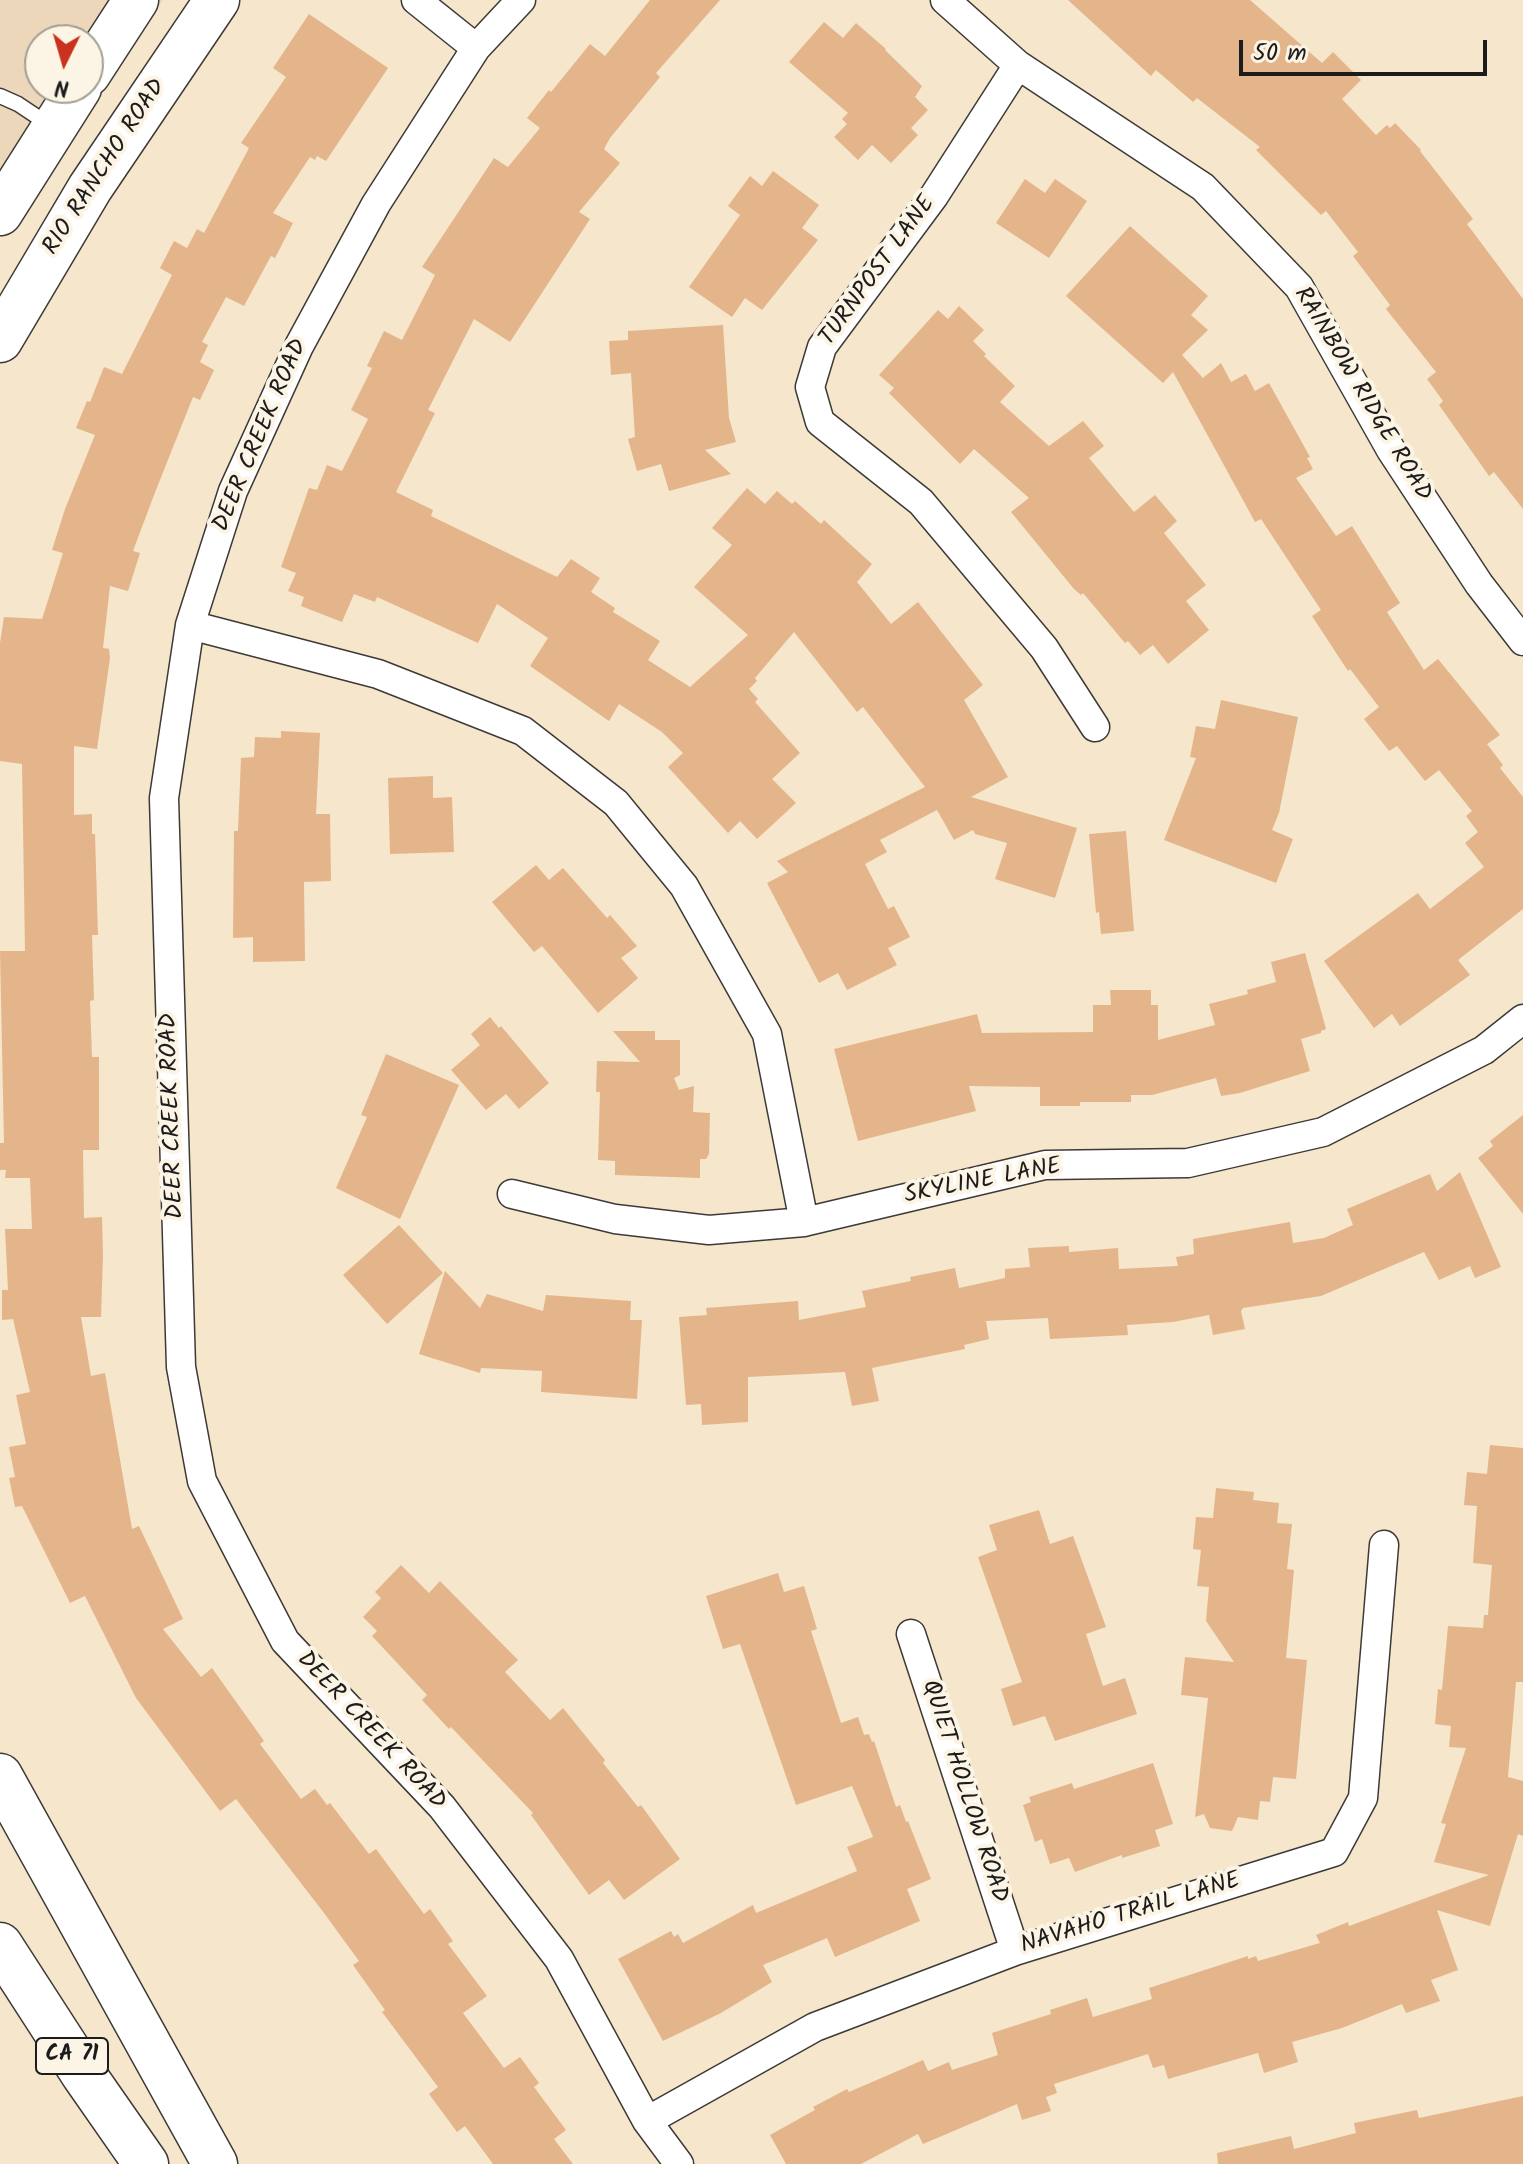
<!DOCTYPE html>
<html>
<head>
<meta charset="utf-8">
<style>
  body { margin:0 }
  #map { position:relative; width:1523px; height:2164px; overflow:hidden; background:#f5e6cc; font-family:Kalam,sans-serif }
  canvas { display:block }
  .north { position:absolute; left:24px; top:24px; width:80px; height:80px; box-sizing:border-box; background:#fcf5e5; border:2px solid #a29e95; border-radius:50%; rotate:185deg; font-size:22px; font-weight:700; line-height:32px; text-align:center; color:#1c1c1c }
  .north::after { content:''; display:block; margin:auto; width:28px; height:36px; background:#c8321e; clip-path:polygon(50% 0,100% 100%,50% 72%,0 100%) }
  .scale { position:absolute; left:1239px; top:40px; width:248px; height:36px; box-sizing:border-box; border:4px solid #1c1c1c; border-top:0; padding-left:10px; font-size:24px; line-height:28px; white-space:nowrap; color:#1c1c1c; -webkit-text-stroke:6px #fcf5e5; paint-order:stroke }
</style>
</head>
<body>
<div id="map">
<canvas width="1523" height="2164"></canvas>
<div class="north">N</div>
<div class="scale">50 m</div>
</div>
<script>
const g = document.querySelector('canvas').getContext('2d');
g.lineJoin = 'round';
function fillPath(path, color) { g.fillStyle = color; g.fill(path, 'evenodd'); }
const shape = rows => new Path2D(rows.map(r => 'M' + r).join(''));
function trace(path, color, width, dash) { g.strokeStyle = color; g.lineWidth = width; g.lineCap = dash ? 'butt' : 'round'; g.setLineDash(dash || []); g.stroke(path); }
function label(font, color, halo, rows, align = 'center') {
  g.font = font + ' Kalam,sans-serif'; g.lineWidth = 8; g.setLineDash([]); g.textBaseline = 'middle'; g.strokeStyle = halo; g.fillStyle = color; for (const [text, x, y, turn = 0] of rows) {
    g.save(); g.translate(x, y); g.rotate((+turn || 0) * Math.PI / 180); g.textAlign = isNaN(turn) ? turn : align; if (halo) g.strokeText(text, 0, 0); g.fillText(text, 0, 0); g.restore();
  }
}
const built = shape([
  [0,0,163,0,0,226],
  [40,40,88,40,88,88,40,88]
]);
const building = shape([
  [650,0,720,0,656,73,660,77,610,138,604,149,620,163,579,212,590,219,510,342,474,319,428,410,435,413,396,492,433,510,431,516,557,577,571,559,600,578,591,592,615,608,613,612,660,641,648,660,690,687,748,635,694,587,732,545,712,528,747,488,765,504,777,491,792,504,795,501,821,524,824,520,851,545,872,564,857,582,891,624,918,602,983,685,964,700,1008,777,971,797,1077,828,1055,898,995,879,1007,843,975,834,973,830,954,840,937,810,880,840,887,852,865,864,888,909,894,906,910,937,888,948,897,965,847,990,838,973,819,983,767,883,788,872,777,861,925,787,863,707,857,712,794,632,755,678,757,681,749,689,758,699,755,702,800,753,772,779,796,803,757,839,740,821,728,833,668,767,683,753,662,732,619,704,609,721,530,666,548,638,497,604,478,643,377,597,375,602,354,594,342,622,301,606,304,597,288,591,296,573,281,567,309,488,317,490,327,465,342,471,368,419,351,410,372,368,367,366,384,331,402,340,435,275,422,267,494,158,508,167,540,128,527,118,549,90,551,92,590,44,605,56],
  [1068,0,1250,0,1322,63,1333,52,1361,80,1342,99,1376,135,1387,125,1390,128,1395,123,1421,150,1420,151,1473,219,1467,224,1523,299,1523,509,1494,472,1489,476,1439,405,1443,401,1427,379,1436,372,1386,309,1390,305,1353,256,1358,252,1326,211,1321,215,1256,150,1260,147,1197,98,1193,102,1156,70,1151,76],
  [309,14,388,68,326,161,317,156,315,160,310,157,273,213,293,223,275,258,271,256,244,306,226,297,202,342,208,345,200,362,214,370,200,400,193,397,154,495,133,551,140,553,128,591,110,586,103,648,109,649,110,658,97,749,74,746,74,815,92,814,92,834,95,834,98,935,92,935,94,1000,90,1001,92,1057,99,1057,99,1150,83,1150,84,1218,102,1217,103,1256,101,1317,81,1317,91,1376,105,1373,132,1529,139,1526,183,1619,163,1629,201,1677,212,1668,264,1741,260,1744,301,1799,315,1789,327,1805,330,1803,369,1854,376,1849,424,1914,430,1909,453,1941,448,1944,487,1996,463,2013,504,2068,520,2057,539,2083,534,2087,566,2130,554,2139,573,2164,493,2164,465,2126,457,2132,429,2094,438,2087,382,2012,385,2010,353,1965,359,1961,324,1913,236,1799,220,1811,136,1698,85,1596,70,1603,22,1506,15,1507,9,1478,15,1477,9,1447,26,1444,16,1395,30,1392,13,1319,2,1320,2,1290,8,1290,5,1229,32,1229,30,1178,5,1178,6,1170,0,1170,0,1143,4,1143,0,951,25,951,22,764,0,761,0,643,4,617,42,619,63,553,52,550,65,509,95,435,76,428,87,401,90,402,104,367,122,374,172,275,160,268,174,241,187,248,197,229,204,233,249,148,241,143,286,77,273,68],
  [824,22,843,38,856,23,886,49,885,50,922,86,915,97,928,110,911,128,918,135,891,163,872,145,858,160,834,137,847,124,842,119,848,113,789,62],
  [773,171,819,205,802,228,818,240,762,310,745,298,732,317,689,287,740,215,728,206,750,176,762,186],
  [1025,179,1045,193,1055,179,1087,201,1049,258,996,223],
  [1130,226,1208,296,1191,315,1208,330,1182,355,1203,378,1221,363,1231,382,1246,374,1255,391,1269,383,1310,457,1307,458,1313,469,1296,478,1336,536,1352,526,1400,603,1387,612,1424,670,1438,659,1500,735,1487,744,1503,765,1500,768,1523,797,1523,909,1458,960,1470,975,1400,1026,1392,1014,1374,1028,1324,961,1418,893,1430,909,1484,867,1465,843,1478,832,1466,816,1472,811,1439,770,1425,781,1397,746,1389,751,1364,719,1379,707,1350,669,1348,671,1312,616,1321,610,1261,519,1255,522,1173,372,1163,383,1066,296],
  [959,306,984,330,973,341,986,354,984,356,1015,386,1000,402,1049,446,1083,421,1104,446,1089,458,1134,512,1155,495,1177,521,1164,533,1206,585,1186,601,1209,630,1168,664,1153,645,1140,655,1128,641,1125,643,1083,593,1081,595,1074,589,1011,512,1029,498,974,449,960,464,889,393,894,388,879,375,938,310,948,319],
  [723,325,729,418,736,442,705,450,731,474,669,491,661,464,637,471,628,439,635,437,631,373,611,375,609,341,628,340,628,331],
  [1221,700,1298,717,1279,813,1272,830,1293,839,1276,883,1164,840,1196,758,1190,757,1196,726,1215,729],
  [281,731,320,733,316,814,330,814,331,881,304,882,305,961,253,962,253,937,233,938,234,831,238,831,241,758,254,757,255,737,281,738],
  [433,776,433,798,452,797,454,852,390,854,388,778],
  [1126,831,1134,931,1101,934,1099,912,1096,913,1089,834],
  [536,865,549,880,563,868,607,918,610,915,637,946,621,958,638,978,598,1013,542,946,534,952,492,902],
  [1305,953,1326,1029,1321,1031,1321,1033,1301,1039,1310,1071,1240,1093,1221,1096,1216,1078,1152,1095,1131,1095,1131,1102,1080,1102,1080,1106,1040,1106,1040,1087,969,1086,976,1111,858,1141,834,1049,977,1014,982,1033,1093,1032,1093,1005,1111,1005,1110,990,1151,990,1151,1005,1158,1005,1158,1040,1215,1025,1209,1004,1248,994,1247,990,1276,982,1271,962],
  [490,1017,499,1028,501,1026,549,1083,519,1109,506,1094,486,1110,451,1070,480,1045,471,1034],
  [613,1031,655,1031,655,1040,680,1040,680,1075,674,1078,679,1090,694,1086,693,1112,710,1113,709,1154,706,1159,700,1159,700,1178,615,1175,615,1161,598,1160,600,1092,596,1092,597,1061,640,1062],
  [386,1054,459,1085,400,1219,336,1188,367,1117,361,1115],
  [1523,1115,1523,1214,1478,1158,1493,1146,1490,1141],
  [1460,1172,1501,1267,1475,1278,1470,1266,1439,1280,1424,1252,1321,1296,1243,1308,1241,1311,1245,1329,1213,1335,1209,1315,1173,1322,1127,1325,1128,1335,1050,1339,1048,1318,986,1321,989,1339,964,1345,965,1349,872,1368,879,1401,852,1406,845,1372,748,1377,748,1422,702,1425,701,1404,686,1405,679,1317,707,1315,706,1308,798,1301,799,1320,866,1307,862,1291,911,1281,910,1277,955,1268,959,1288,1005,1278,1005,1269,1030,1267,1028,1248,1069,1246,1069,1252,1118,1248,1119,1269,1178,1266,1176,1257,1194,1254,1193,1239,1290,1222,1293,1243,1324,1238,1353,1225,1347,1209,1430,1174,1437,1191],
  [399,1225,443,1273,387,1324,343,1275],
  [445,1271,480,1308,487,1294,543,1311,546,1295,631,1301,630,1320,642,1320,637,1399,541,1392,542,1371,481,1368,480,1373,419,1354],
  [1490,1445,1523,1448,1523,1682,1516,1682,1508,1777,1523,1781,1523,1836,1518,1834,1490,1926,1437,1910,1458,1970,1431,1980,1440,2001,1406,2013,1402,2004,1342,2028,1292,2042,1298,2062,1264,2073,1258,2053,1168,2079,1164,2065,1153,2068,1148,2054,1054,2084,1057,2093,1046,2097,1051,2111,1022,2120,1017,2104,923,2144,918,2134,861,2164,786,2164,770,2135,815,2110,813,2107,847,2089,849,2092,923,2060,928,2071,949,2062,952,2070,998,2055,992,2033,1051,2014,1050,2010,1087,1998,1093,2017,1152,1999,1149,1988,1248,1956,1248,1959,1256,1956,1258,1961,1320,1943,1316,1935,1348,1922,1349,1926,1489,1875,1434,1862,1446,1824,1441,1823,1466,1748,1449,1747,1451,1726,1435,1724,1438,1689,1442,1690,1448,1626,1483,1628,1484,1615,1488,1615,1492,1565,1473,1563,1477,1506,1464,1505,1467,1472,1487,1474],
  [1216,1488,1254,1492,1253,1500,1279,1503,1277,1523,1292,1524,1287,1569,1294,1570,1286,1658,1307,1660,1296,1779,1273,1777,1270,1802,1260,1801,1258,1820,1238,1817,1232,1831,1210,1828,1204,1814,1195,1817,1208,1698,1181,1695,1185,1657,1234,1662,1206,1621,1209,1587,1197,1586,1201,1550,1193,1549,1196,1517,1213,1518],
  [1039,1510,1050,1544,1073,1536,1106,1627,1086,1634,1103,1686,1125,1678,1137,1714,1055,1741,1045,1716,1013,1726,1001,1689,1022,1682,978,1557,997,1550,989,1525],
  [401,1565,429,1593,440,1581,518,1660,505,1672,550,1720,563,1708,605,1760,603,1763,638,1807,641,1805,680,1859,624,1900,609,1880,589,1895,531,1815,533,1813,451,1727,449,1729,422,1700,427,1695,372,1636,377,1631,363,1617,381,1598,375,1592],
  [778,1573,784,1592,804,1586,817,1629,811,1631,841,1723,858,1717,864,1735,869,1734,872,1742,874,1741,896,1807,900,1805,906,1822,908,1821,931,1879,907,1889,920,1921,835,1957,827,1938,763,1965,772,1982,721,2013,663,2041,618,1959,671,1931,674,1937,678,1934,683,1943,753,1905,756,1913,857,1871,847,1847,873,1837,852,1786,796,1805,740,1644,723,1649,706,1596],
  [1153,1763,1173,1824,1155,1830,1160,1846,1122,1858,1122,1855,1075,1872,1069,1858,1050,1864,1042,1839,1035,1842,1023,1805,1031,1802,1029,1797,1072,1783,1074,1789],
  [1523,2096,1523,2164,1218,2164,1217,2153,1291,2136,1294,2149,1356,2133,1354,2123,1417,2110,1419,2118]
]);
const service = shape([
  [0,96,18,104,51,126]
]);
const minor = shape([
  [416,0,476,48],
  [521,0,476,48,376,204,299,346,233,491,190,625,164,798,181,1367,202,1481,285,1641,442,1807,559,1959,647,2121,679,2164],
  [945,0,1018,65,1203,187,1299,287,1391,450,1479,584,1523,641],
  [1018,65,934,196,822,347,810,387,820,422,921,502,1044,648,1095,727],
  [190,625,378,674,523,731,616,803,684,886,767,1034,804,1222],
  [512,1194,615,1219,709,1230,804,1222,1045,1165,1188,1163,1323,1132,1484,1050,1523,1019],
  [911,1634,1015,1951],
  [647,2121,815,2027,1015,1951,1334,1852,1363,1798,1384,1545]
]);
const primary = shape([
  [88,74,136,0],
  [0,213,79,88],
  [0,340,90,188,217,0]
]);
const motorway = shape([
  [0,1776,215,2164],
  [0,1945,84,2075,146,2164]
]);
const shields = [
  [72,2056,72]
];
const shieldNames = [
  ["CA 71",72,2056]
];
const streetNames = [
  ["RIO RANCHO ROAD",106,168,-57],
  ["TURNPOST LANE",879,272,-54],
  ["RAINBOW RIDGE ROAD",1361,395,59],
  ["DEER CREEK ROAD",262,436,-67],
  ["DEER CREEK ROAD",174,1116,-92],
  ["SKYLINE LANE",983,1183,-11],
  ["DEER CREEK ROAD",370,1732,47],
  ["QUIET HOLLOW ROAD",963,1792,72],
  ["NAVAHO TRAIL LANE",1131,1915,-17]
];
fillPath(built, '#edd7bb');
fillPath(building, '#e4b58b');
trace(service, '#3d3a36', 17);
trace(minor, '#3d3a36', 31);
trace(primary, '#3d3a36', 47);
trace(motorway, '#3d3a36', 47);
trace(service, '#fff', 14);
trace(minor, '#fff', 28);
trace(primary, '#fff', 44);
trace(motorway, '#fff', 44);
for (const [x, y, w] of shields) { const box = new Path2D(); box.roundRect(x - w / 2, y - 18, w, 36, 6); g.fillStyle = '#fcf5e5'; g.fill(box); trace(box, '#1c1c1c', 2); }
label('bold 22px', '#1c1c1c', null, shieldNames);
label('24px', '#1c1c1c', '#fcf5e5', streetNames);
</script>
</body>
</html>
